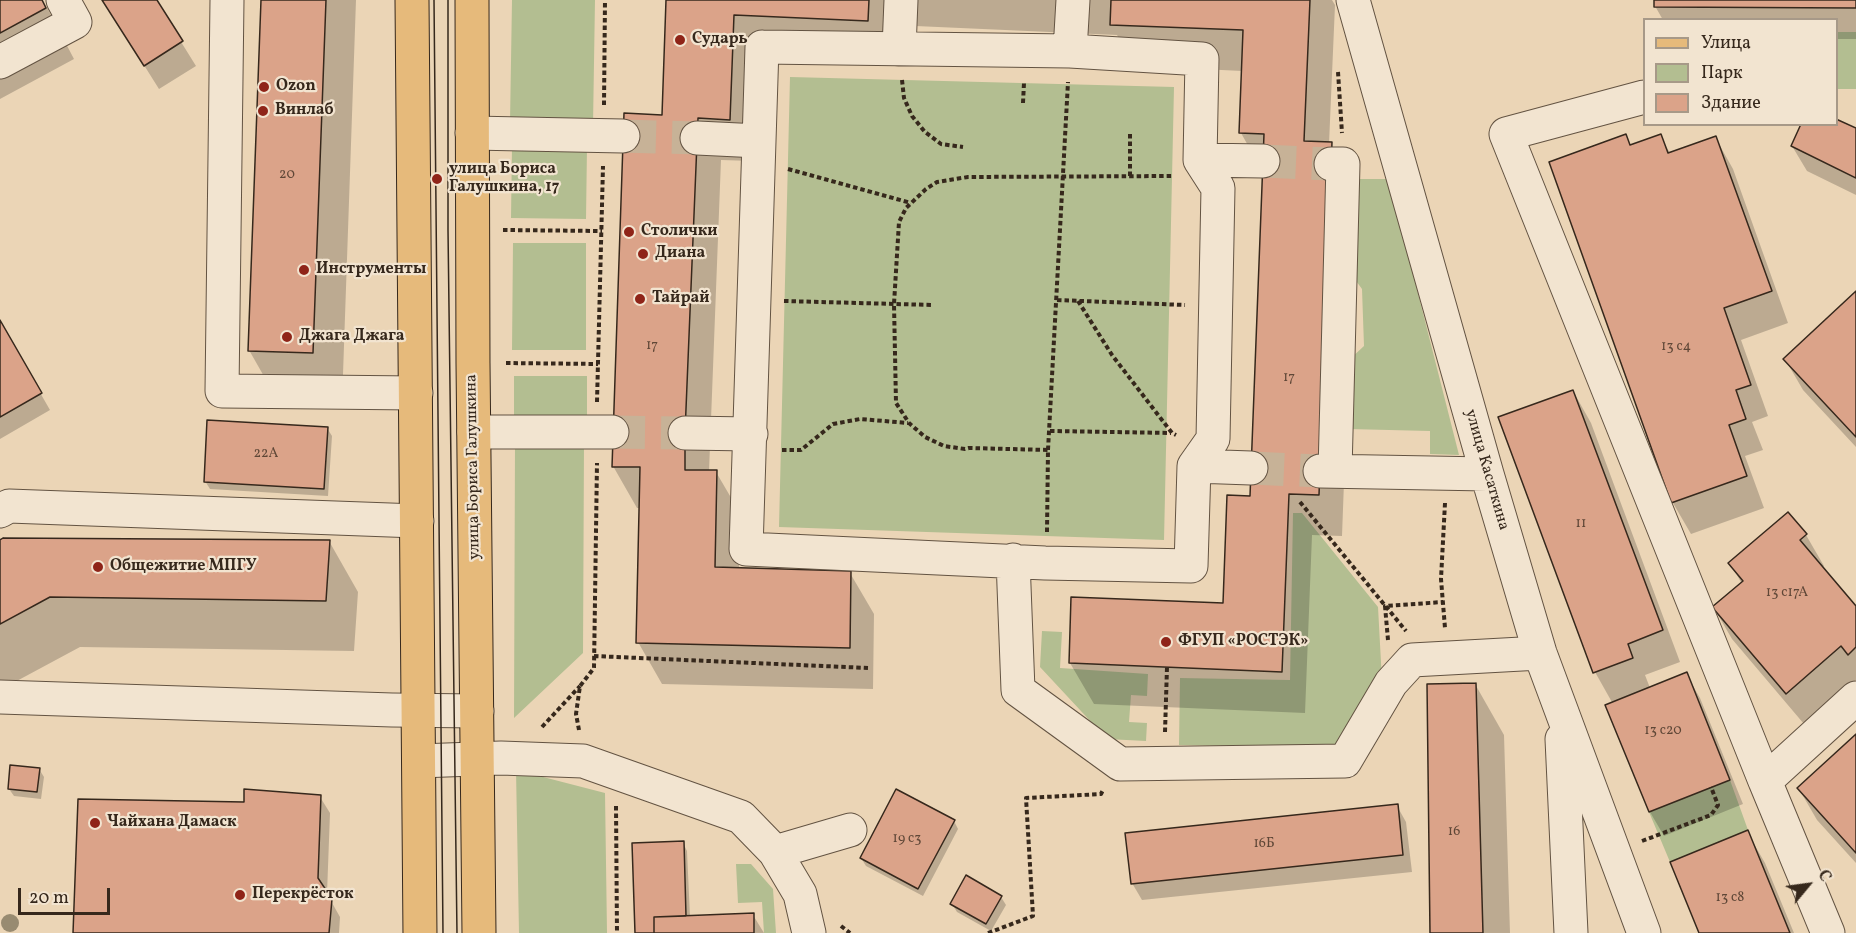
<!DOCTYPE html>
<html>
<head>
<meta charset="utf-8">
<style>
  body { margin:0 }
  #map { position:relative; width:1856px; height:933px; overflow:hidden; background:#ebd5b6; font-family:Vollkorn,serif }
  canvas { display:block }
  .legend { position:absolute; left:1643px; top:18px; width:195px; height:108px; box-sizing:border-box; background:#f2e4d0; border:2px solid #a79988; margin:0; padding:8px 10px; list-style:none; font-size:18px; color:#36281c }
  .legend li { display:flex; align-items:center; gap:12px; height:30px }
  .legend b { width:30px; border:2px solid #a79988 }
  .north { position:absolute; left:1778px; top:855px; width:60px; height:60px; -webkit-text-stroke:4px #f2e4d0; paint-order:stroke; rotate:61deg; font-size:16px; font-weight:700; line-height:24px; text-align:center; color:#36281c }
  .north::after { content:''; display:block; margin:auto; width:21px; height:27px; background:#36281c; clip-path:polygon(50% 0,100% 100%,50% 72%,0 100%) }
  .scale { position:absolute; left:18px; top:888px; width:92px; height:27px; box-sizing:border-box; border:3px solid #36281c; border-top:0; padding-left:8px; font-size:18px; line-height:21px; white-space:nowrap; color:#36281c; -webkit-text-stroke:4px #f2e4d0; paint-order:stroke }
</style>
</head>
<body>
<div id="map">
<canvas width="1856" height="933"></canvas>
<ul class="legend">
<li><b style="height:8px;background:#e6ba7b"></b>Улица</li>
<li><b style="height:16px;background:#b3be91"></b>Парк</li>
<li><b style="height:16px;background:#dba389"></b>Здание</li>
</ul>
<div class="north">С</div>
<div class="scale">20 m</div>
</div>
<script>
const g = document.querySelector('canvas').getContext('2d');
g.lineJoin = 'round';
function fillPath(path, color) { g.fillStyle = color; g.fill(path, 'evenodd'); }
const shape = rows => new Path2D(rows.map(r => 'M' + r).join(''));
function trace(path, color, width, dash) { g.strokeStyle = color; g.lineWidth = width; g.lineCap = dash ? 'butt' : 'round'; g.setLineDash(dash || []); g.stroke(path); }
function label(font, color, halo, rows, align = 'center') {
  g.font = font + ' Vollkorn,serif'; g.lineWidth = 4.5; g.setLineDash([]); g.textBaseline = 'middle'; g.strokeStyle = halo; g.fillStyle = color; for (const [text, x, y, turn = 0] of rows) {
    g.save(); g.translate(x, y); g.rotate((+turn || 0) * Math.PI / 180); g.textAlign = isNaN(turn) ? turn : align; if (halo) g.strokeText(text, 0, 0); g.fillText(text, 0, 0); g.restore();
  }
}
const green = shape([
  [512,0,595,0,593,125,510,123],
  [1837,32,1856,32,1856,89,1837,89],
  [790,77,1174,87,1164,540,779,527],
  [512,146,587,147,586,219,511,218],
  [1351,179,1389,179,1459,455,1430,454,1430,431,1348,429,1349,360,1364,346,1362,289,1351,274],
  [513,243,586,243,586,350,512,350],
  [514,376,587,376,587,418,514,419],
  [515,444,584,444,583,653,514,718],
  [1293,513,1302,513,1378,607,1382,681,1339,748,1179,745,1180,678,1290,680],
  [1042,631,1062,632,1060,668,1148,674,1147,696,1131,695,1129,722,1147,723,1146,741,1107,739,1040,667],
  [516,770,605,793,607,933,519,933],
  [1730,780,1748,830,1670,862,1649,812],
  [736,864,751,864,773,889,776,933,764,933,762,902,738,903]
]);
const shadow = shape([
  [0,0,43,0,74,59,0,99],
  [103,0,155,0,196,66,159,89],
  [262,0,356,0,342,403,278,401,249,350],
  [667,0,1332,0,1335,5,1329,144,1331,144,1355,185,1342,536,1312,535,1305,713,1094,704,1070,663,1225,605,1252,498,1264,174,1241,133,1243,71,1135,66,1117,35,893,25,892,62,757,56,753,161,721,160,709,472,716,472,740,513,739,570,850,573,874,614,873,689,662,684,638,642,641,508,637,508,613,466,663,116],
  [1655,0,1856,0,1856,39,1836,39,1836,20,1663,20,1655,6],
  [1856,130,1856,195,1807,171,1792,146],
  [1625,136,1631,146,1660,136,1670,153,1715,137,1733,169,1788,323,1741,340,1768,416,1752,422,1763,450,1745,456,1764,508,1691,534,1673,503,1551,163],
  [1856,293,1856,447,1803,390,1785,359],
  [0,323,50,410,0,439],
  [1573,391,1591,423,1680,662,1645,675,1650,688,1686,674,1700,698,1743,804,1664,836,1650,812,1607,706,1613,704,1595,672],
  [327,428,332,436,328,496,210,489,205,481],
  [1806,535,1824,566,1822,568,1856,608,1856,680,1804,724,1732,639,1714,608,1742,584,1730,563],
  [329,541,358,592,354,651,80,647,0,690,0,542],
  [1475,684,1504,735,1510,933,1431,933],
  [1856,736,1856,863,1817,820,1799,789],
  [39,769,44,777,41,799,14,796,9,789],
  [320,797,330,813,327,894,340,917,339,933,74,933],
  [1397,806,1406,822,1412,872,1142,900,1132,883],
  [954,821,958,829,923,896,866,866,861,858],
  [1747,832,1765,863,1794,933,1701,933],
  [683,843,687,851,690,917,753,915,764,933,636,933],
  [1001,897,1006,905,991,931,957,912,952,904]
]);
const building = shape([
  [0,0,42,0,46,8,0,33,0,0],
  [102,0,157,0,183,41,144,66,102,0],
  [261,0,326,0,313,353,248,351,261,0],
  [666,0,869,0,868,21,734,15,730,120,698,118,685,433,685,470,717,470,715,567,851,571,850,648,636,643,640,467,612,467,624,113,662,115,666,0],
  [1111,0,1310,0,1304,141,1332,142,1319,495,1289,494,1282,672,1069,663,1071,597,1223,603,1227,495,1250,496,1264,134,1239,133,1243,30,1110,25,1111,0],
  [1654,0,1856,0,1856,8,1654,7,1654,0],
  [1836,119,1856,128,1856,178,1791,146,1801,124,1836,124,1836,119],
  [1626,134,1630,145,1661,134,1668,153,1716,136,1772,291,1724,308,1751,385,1736,390,1746,419,1729,425,1747,476,1671,503,1549,162,1626,134],
  [1856,291,1856,437,1783,359,1856,291],
  [0,320,42,393,0,417,0,320],
  [1573,390,1663,630,1628,644,1633,658,1593,673,1498,417,1573,390],
  [207,420,328,427,324,489,204,482,207,420],
  [1788,512,1807,534,1800,540,1856,606,1856,647,1848,655,1841,646,1786,694,1712,607,1743,581,1728,563,1788,512],
  [3,538,330,540,326,601,50,597,0,624,0,540,3,538],
  [1687,672,1730,780,1649,812,1605,705,1687,672],
  [1476,683,1483,933,1430,933,1427,684,1476,683],
  [1856,734,1856,853,1797,788,1856,734],
  [10,765,40,768,37,792,8,789,10,765],
  [244,789,321,795,318,878,332,899,329,933,73,933,78,799,244,802,244,789],
  [896,789,955,820,918,889,860,858,896,789],
  [1398,804,1403,855,1131,884,1125,833,1398,804],
  [1748,830,1790,933,1699,933,1670,862,1748,830],
  [684,841,686,916,654,917,654,933,635,933,632,843,684,841],
  [966,875,1002,896,986,924,950,904,966,875],
  [754,913,754,933,654,933,654,917,754,913]
]);
const minorTunnel = shape([
  [623,136,697,138],
  [1263,161,1331,164],
  [612,432,685,433],
  [1251,468,1320,471]
]);
const path = shape([
  [1338,72,1342,133],
  [902,80,904,98,912,116,925,132,941,144,963,147],
  [1023,103,1024,83],
  [604,105,605,0],
  [788,169,911,203],
  [1130,176,1130,131],
  [503,230,602,231],
  [1057,300,1185,305],
  [784,301,933,305],
  [1078,301,1112,355,1172,433,1176,435],
  [506,363,598,364],
  [597,402,603,166],
  [1050,431,1171,433],
  [782,450,801,450,833,424,860,419,908,423],
  [1048,450,1068,82],
  [1300,502,1406,631],
  [1445,503,1441,579,1445,628],
  [1047,532,1048,450,969,448,965,449,944,446,925,437,909,423,896,403,894,304,899,222,906,208,926,189,937,182,968,177,1174,176],
  [1388,640,1385,606,1443,602],
  [594,656,868,668],
  [542,727,580,686],
  [579,730,576,714,580,686,594,668,597,463],
  [1165,732,1167,667],
  [616,806,617,933],
  [1642,841,1711,815,1718,805,1711,787],
  [841,926,850,933],
  [988,933,1033,916,1026,798,1101,794,1103,790]
]);
const minor = shape([
  [227,0,222,391,416,393],
  [1353,0,1487,474,1540,653,1644,933],
  [762,47,1070,51,1202,59,1200,160,1218,188,1213,439,1194,466,1191,566,1045,563,746,549,762,47],
  [899,49,901,0],
  [1070,51,1073,0],
  [0,62,75,22,63,0],
  [1644,97,1506,134,1765,781],
  [472,133,623,136],
  [697,138,759,141],
  [1200,160,1263,161],
  [1331,164,1343,164,1335,471],
  [474,432,612,432],
  [685,433,751,434],
  [1194,466,1251,468],
  [1320,471,1487,474],
  [0,511,9,506,417,521],
  [1013,560,1018,690,1120,764,1345,761,1391,683,1412,660,1540,653],
  [0,697,392,710,477,711],
  [1562,739,1571,933],
  [419,761,501,758,583,761,741,817,775,852,800,894,809,933],
  [775,852,850,830],
  [1828,933,1765,781,1856,698]
]);
const major = shape([
  [412,0,420,933],
  [472,0,473,363,479,933]
]);
const tram = shape([
  [434,0,443,933],
  [448,0,448,230,457,933]
]);
const trees = [
  [10,923]
];
const markers = [
  [680,40,6,"#8f2418"],
  [264,87,6,"#8f2418"],
  [263,111,6,"#8f2418"],
  [437,179,6,"#8f2418"],
  [629,232,6,"#8f2418"],
  [643,254,6,"#8f2418"],
  [304,270,6,"#8f2418"],
  [640,299,6,"#8f2418"],
  [287,337,6,"#8f2418"],
  [98,567,6,"#8f2418"],
  [1166,642,6,"#8f2418"],
  [95,823,6,"#8f2418"],
  [240,895,6,"#8f2418"]
];
const numberNames = [
  ["20",287,175],
  ["17",652,346],
  ["13 с4",1676,347],
  ["17",1289,378],
  ["22А",266,454],
  ["11",1581,524],
  ["13 с17А",1787,593],
  ["13 с20",1663,731],
  ["16",1454,832],
  ["19 с3",907,839],
  ["16Б",1264,844],
  ["13 с8",1730,898]
];
const poiNames = [
  ["Сударь",692,40],
  ["Ozon",276,87],
  ["Винлаб",275,111],
  ["улица Бориса",449,170],
  ["Галушкина, 17",449,188],
  ["Столички",641,232],
  ["Диана",655,254],
  ["Инструменты",316,270],
  ["Тайрай",652,299],
  ["Джага Джага",299,337],
  ["Общежитие МПГУ",110,567],
  ["ФГУП «РОСТЭК»",1178,642],
  ["Чайхана Дамаск",107,823],
  ["Перекрёсток",252,895]
];
const streetNames = [
  ["улица Бориса Галушкина",474,467,-91],
  ["улица Касаткина",1486,470,74]
];
fillPath(green, '#b3be91');
fillPath(shadow, '#0003');
fillPath(building, '#dba389');
trace(building, '#36281c', 1.5);
trace(minorTunnel, '#c7b297', 33, [33, 16]);
trace(minor, '#635342', 35);
trace(major, '#36281c', 35);
trace(path, '#36281c', 4, [4.5, 3]);
trace(minor, '#f2e4d0', 33);
trace(major, '#e6ba7b', 33);
trace(tram, '#36281c', 1.5);
g.fillStyle = '#988b71';
for (const [x, y] of trees) { g.beginPath(); g.arc(x, y, 9, 0, 2 * Math.PI); g.fill(); }
for (const [x, y, r, color] of markers) { const dot = new Path2D(); dot.arc(x, y, r, 0, 2 * Math.PI); g.fillStyle = color; g.fill(dot); trace(dot, '#f2e4d0', 2); }
label('14px', '#5f4737', null, numberNames);
label('bold 16px', '#36281c', '#f2e4d0', poiNames, 'left');
label('16px', '#36281c', '#f2e4d0', streetNames);
</script>
</body>
</html>
